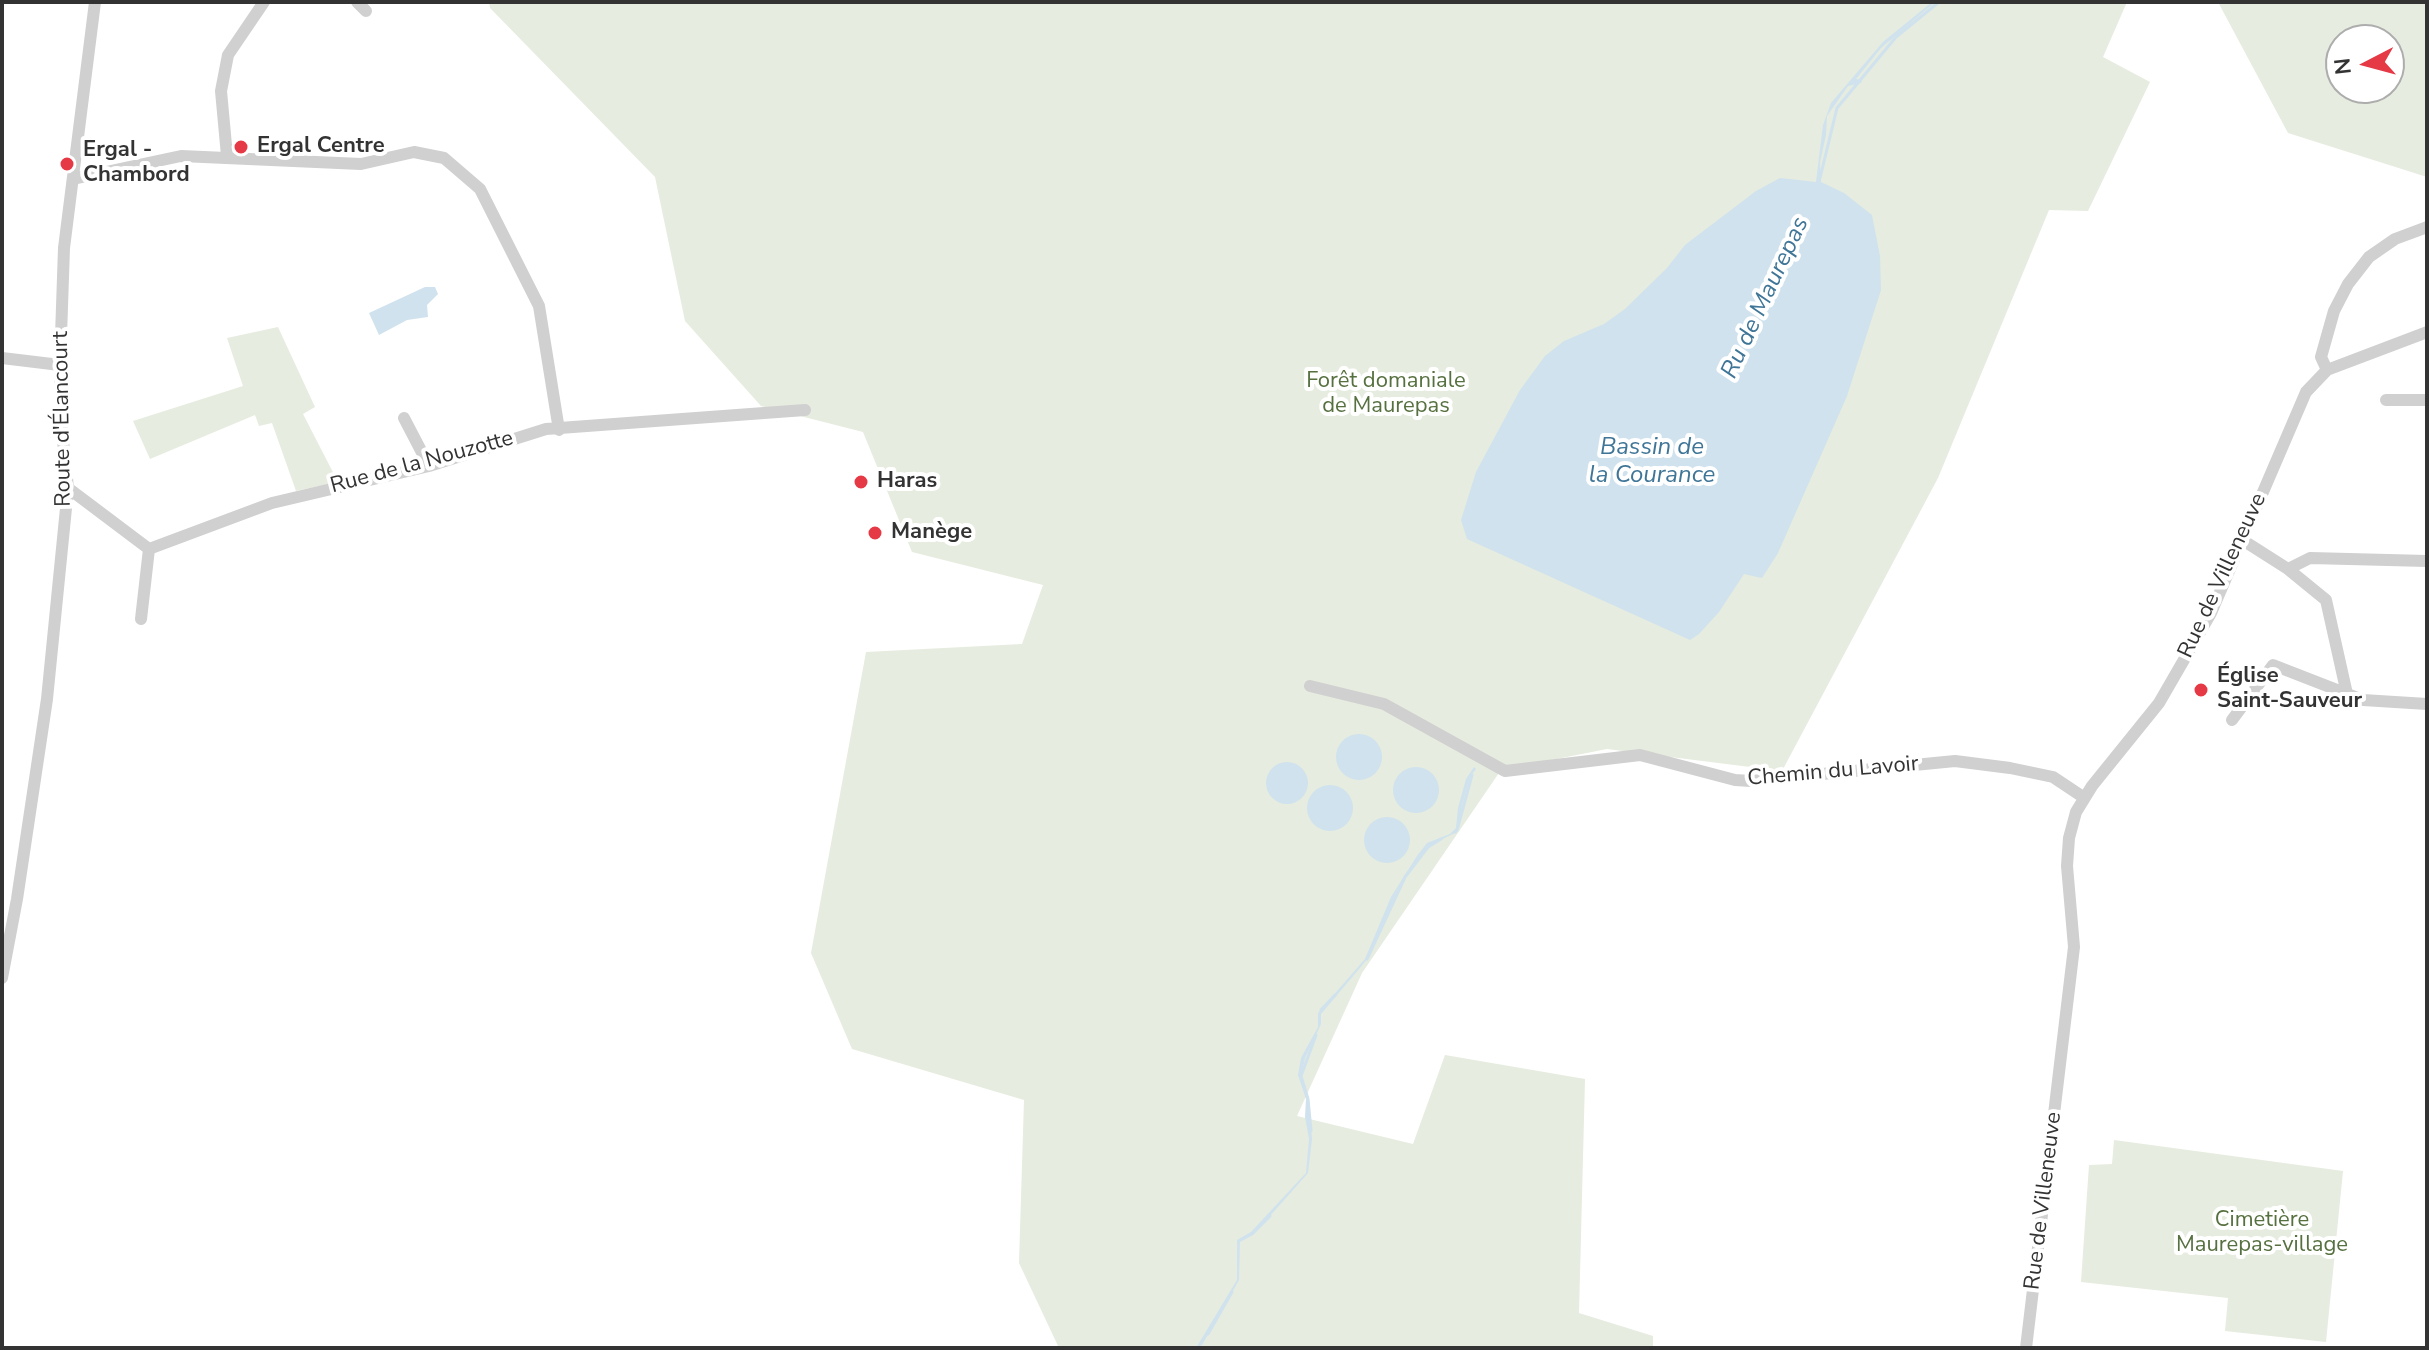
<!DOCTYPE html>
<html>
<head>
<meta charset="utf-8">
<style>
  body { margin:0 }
  #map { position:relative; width:2429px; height:1350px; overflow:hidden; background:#fff; font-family:"Nunito Sans",sans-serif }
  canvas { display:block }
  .frame { position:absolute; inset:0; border:4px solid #333; pointer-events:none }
  .north { position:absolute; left:2325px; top:24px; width:80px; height:80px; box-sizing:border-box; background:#fff; border:2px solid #adadad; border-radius:50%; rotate:264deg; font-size:22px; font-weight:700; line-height:32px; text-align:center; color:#333 }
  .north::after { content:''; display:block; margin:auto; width:28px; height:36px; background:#e63946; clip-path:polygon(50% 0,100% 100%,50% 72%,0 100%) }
</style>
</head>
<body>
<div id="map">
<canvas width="2429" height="1350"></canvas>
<div class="frame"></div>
<div class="north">N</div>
</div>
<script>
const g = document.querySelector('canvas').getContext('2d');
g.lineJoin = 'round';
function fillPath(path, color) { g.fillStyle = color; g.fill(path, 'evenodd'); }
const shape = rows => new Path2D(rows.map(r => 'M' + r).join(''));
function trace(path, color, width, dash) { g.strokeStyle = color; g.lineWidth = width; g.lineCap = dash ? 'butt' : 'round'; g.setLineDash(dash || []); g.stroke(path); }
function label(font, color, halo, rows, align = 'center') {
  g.font = font + ' "Nunito Sans",sans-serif'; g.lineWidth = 8; g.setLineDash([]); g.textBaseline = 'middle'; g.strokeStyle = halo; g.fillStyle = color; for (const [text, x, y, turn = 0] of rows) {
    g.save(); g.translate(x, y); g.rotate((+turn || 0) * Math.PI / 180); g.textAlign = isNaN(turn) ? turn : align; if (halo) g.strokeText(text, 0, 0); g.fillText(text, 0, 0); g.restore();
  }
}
const green = shape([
  [489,2,2127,2,2103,57,2150,82,2088,211,2049,210,1938,478,1782,771,1607,749,1501,770,1362,973,1297,1116,1413,1144,1445,1055,1585,1079,1579,1313,1653,1336,1653,1348,1059,1348,1019,1263,1024,1100,852,1049,811,953,866,652,1022,644,1043,585,912,552,863,432,761,406,685,321,655,177,490,8],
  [2218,2,2427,2,2427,177,2288,133],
  [2341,40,2389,40,2389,88,2341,88],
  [278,327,315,407,303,414,338,482,296,491,272,423,259,426,255,415,150,459,133,421,243,386,227,338],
  [2114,1140,2343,1171,2326,1342,2225,1331,2228,1298,2081,1282,2089,1165,2112,1164]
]);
const water = shape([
  [1932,2,1935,2,1881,48,1856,79,1862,80,1861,83,1848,86,1827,116,1826,135,1820,162,1821,182,1844,193,1872,215,1880,256,1881,290,1847,396,1778,553,1762,578,1744,574,1719,612,1699,634,1690,640,1467,539,1461,520,1476,472,1520,390,1545,356,1564,341,1604,324,1625,309,1667,268,1685,245,1756,191,1780,178,1816,182,1823,125,1831,103,1883,42],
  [425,287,435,287,438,294,427,305,428,317,407,320,379,335,369,313],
  '1336 757a23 23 0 1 1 46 0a23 23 0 1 1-46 0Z',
  '1266 783a21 21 0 1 1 42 0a21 21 0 1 1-42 0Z',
  '1393 790a23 23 0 1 1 46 0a23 23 0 1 1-46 0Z',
  [1474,767,1476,769,1470,777,1462,805,1457,832,1432,844,1420,855,1397,890,1369,957,1321,1014,1321,1024,1305,1058,1301,1076,1308,1099,1312,1139,1308,1173,1253,1235,1240,1242,1239,1280,1202,1345,1196,1348,1237,1280,1237,1240,1251,1232,1306,1173,1309,1139,1305,1117,1306,1099,1298,1075,1301,1058,1318,1027,1318,1013,1365,959,1391,897,1417,856,1427,843,1450,834,1456,828,1458,808,1466,779],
  '1307 808a23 23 0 1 1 46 0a23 23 0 1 1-46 0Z',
  '1364 840a23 23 0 1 1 46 0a23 23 0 1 1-46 0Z'
]);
const stream = shape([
  [1820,178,1837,108,1896,37,1939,2],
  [1455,832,1457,830,1472,775],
  [1367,959,1405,877,1428,847,1441,839],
  [1321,1010,1335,995],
  [1311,1131,1308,1099,1301,1076,1316,1035],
  [1253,1233,1270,1216],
  [1208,1334,1232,1292]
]);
const minor = shape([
  [357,2,366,11],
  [227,156,221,91,228,55,264,2],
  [73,179,181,156,361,164,414,152,444,158,480,189,539,306,559,430],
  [2,358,60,365],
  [2327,370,2321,357,2334,311,2348,284,2369,257,2395,239,2427,227],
  [2386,400,2427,400],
  [404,418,429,466],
  [68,488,149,549,272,503,429,466,546,429,805,410],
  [2244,541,2288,569,2326,600,2347,694],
  [2288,569,2310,558,2427,561],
  [141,619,149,549],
  [1310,686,1384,704,1505,771,1640,755,1735,780,1751,781,1955,761,2010,768,2053,777,2083,797],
  [2232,720,2273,665,2363,700,2427,704],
  [2,978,17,899,47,699,68,488,62,431,60,365,64,248,95,2],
  [2026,1348,2074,947,2067,866,2069,838,2076,812,2092,786,2159,703,2211,613,2306,392,2327,370,2427,332]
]);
const markers = [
  [241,147,8,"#e63946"],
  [67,164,8,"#e63946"],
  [861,482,8,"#e63946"],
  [875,533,8,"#e63946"],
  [2201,690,8,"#e63946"]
];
const poiNames = [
  ["Ergal Centre",257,147],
  ["Ergal -",83,151],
  ["Chambord",83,176],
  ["Haras",877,482],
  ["Manège",891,533],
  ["Église",2217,677],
  ["Saint-Sauveur",2217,702]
];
const parkNames = [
  ["Forêt domaniale",1386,382],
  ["de Maurepas",1386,407],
  ["Cimetière",2262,1221],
  ["Maurepas-village",2262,1246]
];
const streetNames = [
  ["Route d'Élancourt",63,419,-91],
  ["Rue de la Nouzotte",422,463,-15],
  ["Rue de Villeneuve",2223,576,-65],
  ["Chemin du Lavoir",1833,772,-5],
  ["Rue de Villeneuve",2044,1201,-83]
];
const waterNames = [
  ["Ru de Maurepas",1766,298,-65],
  ["Bassin de",1652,448],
  ["la Courance",1652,476]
];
fillPath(green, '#e6ecdf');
fillPath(water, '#cfe2ee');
trace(stream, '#cfe2ee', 3);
trace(minor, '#d0d0d0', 12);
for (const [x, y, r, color] of markers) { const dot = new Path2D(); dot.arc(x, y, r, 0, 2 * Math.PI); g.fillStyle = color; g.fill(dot); trace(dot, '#fff', 3); }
label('bold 22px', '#333', '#fff', poiNames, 'left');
label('22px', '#56703f', '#fff', parkNames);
label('22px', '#333', '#fff', streetNames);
label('italic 24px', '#3f7597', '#fff', waterNames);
</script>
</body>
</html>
